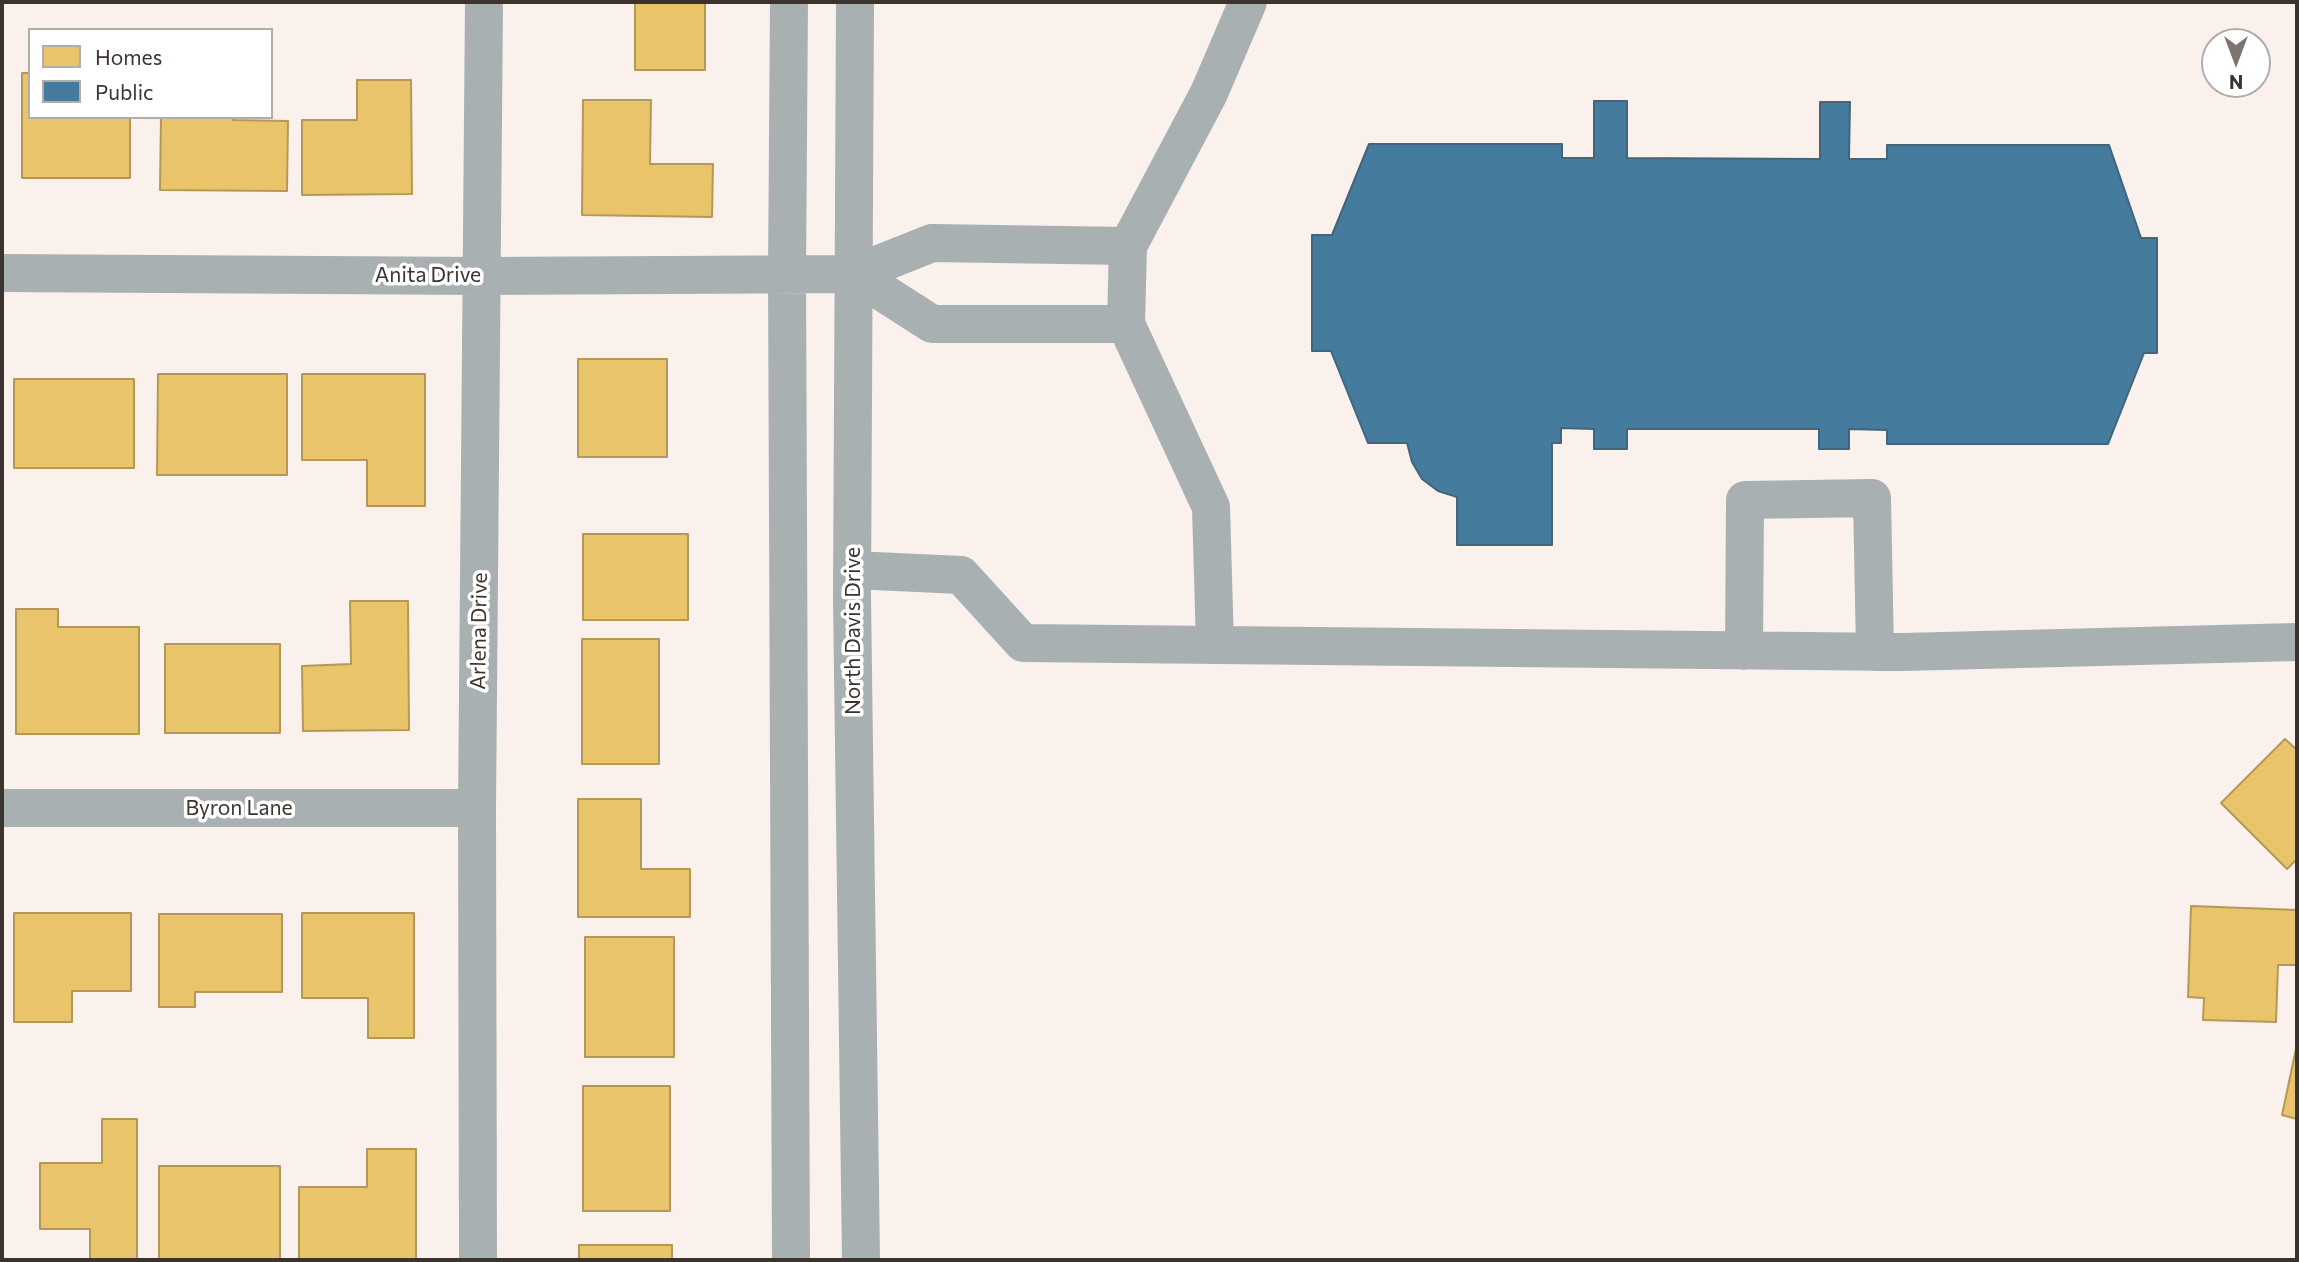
<!DOCTYPE html>
<html>
<head>
<meta charset="utf-8">
<style>
  body { margin:0 }
  #map { position:relative; width:2299px; height:1262px; overflow:hidden; background:#faf1ed; font-family:Commissioner,sans-serif }
  canvas { display:block }
  .frame { position:absolute; inset:0; border:4px solid #3c322e; pointer-events:none }
  .legend { position:absolute; left:28px; top:28px; width:245px; height:91px; box-sizing:border-box; background:#fff; border:2px solid #b1adab; margin:0; padding:9px 12px; list-style:none; font-size:21px; color:#3c322e }
  .legend li { display:flex; align-items:center; gap:14px; height:35px }
  .legend b { width:35px; border:2px solid #b1adab }
  .north { position:absolute; left:2201px; top:28px; width:70px; height:70px; box-sizing:border-box; background:#fff; border:2px solid #b1adab; border-radius:50%; rotate:180deg; font-size:19px; font-weight:700; line-height:28px; text-align:center; color:#3c322e }
  .north::after { content:''; display:block; margin:auto; width:24px; height:32px; background:#7e7571; clip-path:polygon(50% 0,100% 100%,50% 72%,0 100%) }
</style>
</head>
<body>
<div id="map">
<canvas width="2299" height="1262"></canvas>
<div class="frame"></div>
<ul class="legend">
<li><b style="height:19px;background:#e9c46a"></b>Homes</li>
<li><b style="height:19px;background:#457b9d"></b>Public</li>
</ul>
<div class="north">N</div>
</div>
<script>
const g = document.querySelector('canvas').getContext('2d');
g.lineJoin = 'round';
function fillPath(path, color) { g.fillStyle = color; g.fill(path, 'evenodd'); }
const shape = rows => new Path2D(rows.map(r => 'M' + r).join(''));
function trace(path, color, width, dash) { g.strokeStyle = color; g.lineWidth = width; g.lineCap = dash ? 'butt' : 'round'; g.setLineDash(dash || []); g.stroke(path); }
function label(font, color, halo, rows, align = 'center') {
  g.font = font + ' Commissioner,sans-serif'; g.lineWidth = 7; g.setLineDash([]); g.textBaseline = 'middle'; g.strokeStyle = halo; g.fillStyle = color; for (const [text, x, y, turn = 0] of rows) {
    g.save(); g.translate(x, y); g.rotate((+turn || 0) * Math.PI / 180); g.textAlign = isNaN(turn) ? turn : align; if (halo) g.strokeText(text, 0, 0); g.fillText(text, 0, 0); g.restore();
  }
}
const homes = shape([
  [635,2,705,2,705,70,635,70,635,2],
  [22,73,30,73,30,117,130,117,130,178,22,178,22,73],
  [357,80,411,80,412,194,302,195,302,120,357,120,357,80],
  [583,100,651,100,650,164,713,164,712,217,582,215,583,100],
  [161,117,233,117,233,120,288,121,287,191,160,190,161,117],
  [578,359,667,359,667,457,578,457,578,359],
  [158,374,287,374,287,475,157,475,158,374],
  [302,374,425,374,425,506,367,506,367,460,302,460,302,374],
  [14,379,134,379,134,468,14,468,14,379],
  [583,534,688,534,688,620,583,620,583,534],
  [350,601,408,601,409,730,303,731,302,666,351,664,350,601],
  [16,609,58,609,58,627,139,627,139,734,16,734,16,609],
  [582,639,659,639,659,764,582,764,582,639],
  [165,644,280,644,280,733,165,733,165,644],
  [2285,739,2297,750,2297,859,2287,869,2221,803,2285,739],
  [578,799,641,799,641,869,690,869,690,917,578,917,578,799],
  [2191,906,2297,910,2297,965,2278,965,2276,1022,2203,1020,2204,998,2188,997,2191,906],
  [14,913,131,913,131,991,72,991,72,1022,14,1022,14,913],
  [302,913,414,913,414,1038,368,1038,368,998,302,998,302,913],
  [159,914,282,914,282,992,195,992,195,1007,159,1007,159,914],
  [585,937,674,937,674,1057,585,1057,585,937],
  [2297,1044,2297,1119,2282,1115,2297,1044],
  [583,1086,670,1086,670,1211,583,1211,583,1086],
  [102,1119,137,1119,137,1260,90,1260,90,1229,40,1229,40,1163,102,1163,102,1119],
  [367,1149,416,1149,416,1260,299,1260,299,1187,367,1187,367,1149],
  [159,1166,280,1166,280,1260,159,1260,159,1166],
  [579,1245,672,1245,672,1260,579,1260,579,1245]
]);
const public = shape([
  [1594,101,1627,101,1627,158,1820,159,1820,102,1850,102,1849,159,1887,159,1887,145,2109,145,2141,238,2157,238,2157,353,2144,353,2108,444,1887,444,1887,430,1849,429,1849,449,1819,449,1819,429,1627,429,1627,449,1594,449,1594,429,1561,428,1561,443,1552,443,1552,545,1457,545,1457,497,1438,491,1422,479,1412,462,1407,443,1368,443,1331,351,1312,351,1312,235,1332,235,1369,144,1562,144,1562,158,1594,158,1594,101]
]);
const minor = shape([
  [789,2,787,274,791,1260],
  [855,2,852,598,861,1260],
  [2,273,482,276,854,274,932,243,1128,246],
  [854,274,932,324,1126,324],
  [852,570,961,575,1023,643,1903,652,2297,642],
  [1215,645,1211,507,1126,324,1128,246,1209,93,1248,2],
  [1744,651,1745,500,1872,498,1875,652],
  [2,808,477,808],
  [478,1260,477,808,484,2]
]);
const streetNames = [
  ["Anita Drive",428,275],
  ["Arlena Drive",479,631,-89],
  ["North Davis Drive",853,631,-90],
  ["Byron Lane",239,808]
];
fillPath(homes, '#e9c46a');
trace(homes, '#b59858', 2);
fillPath(public, '#457b9d');
trace(public, '#42657c', 2);
trace(minor, '#a9b0b2', 38);
label('21px', '#3c322e', '#fff', streetNames);
</script>
</body>
</html>
